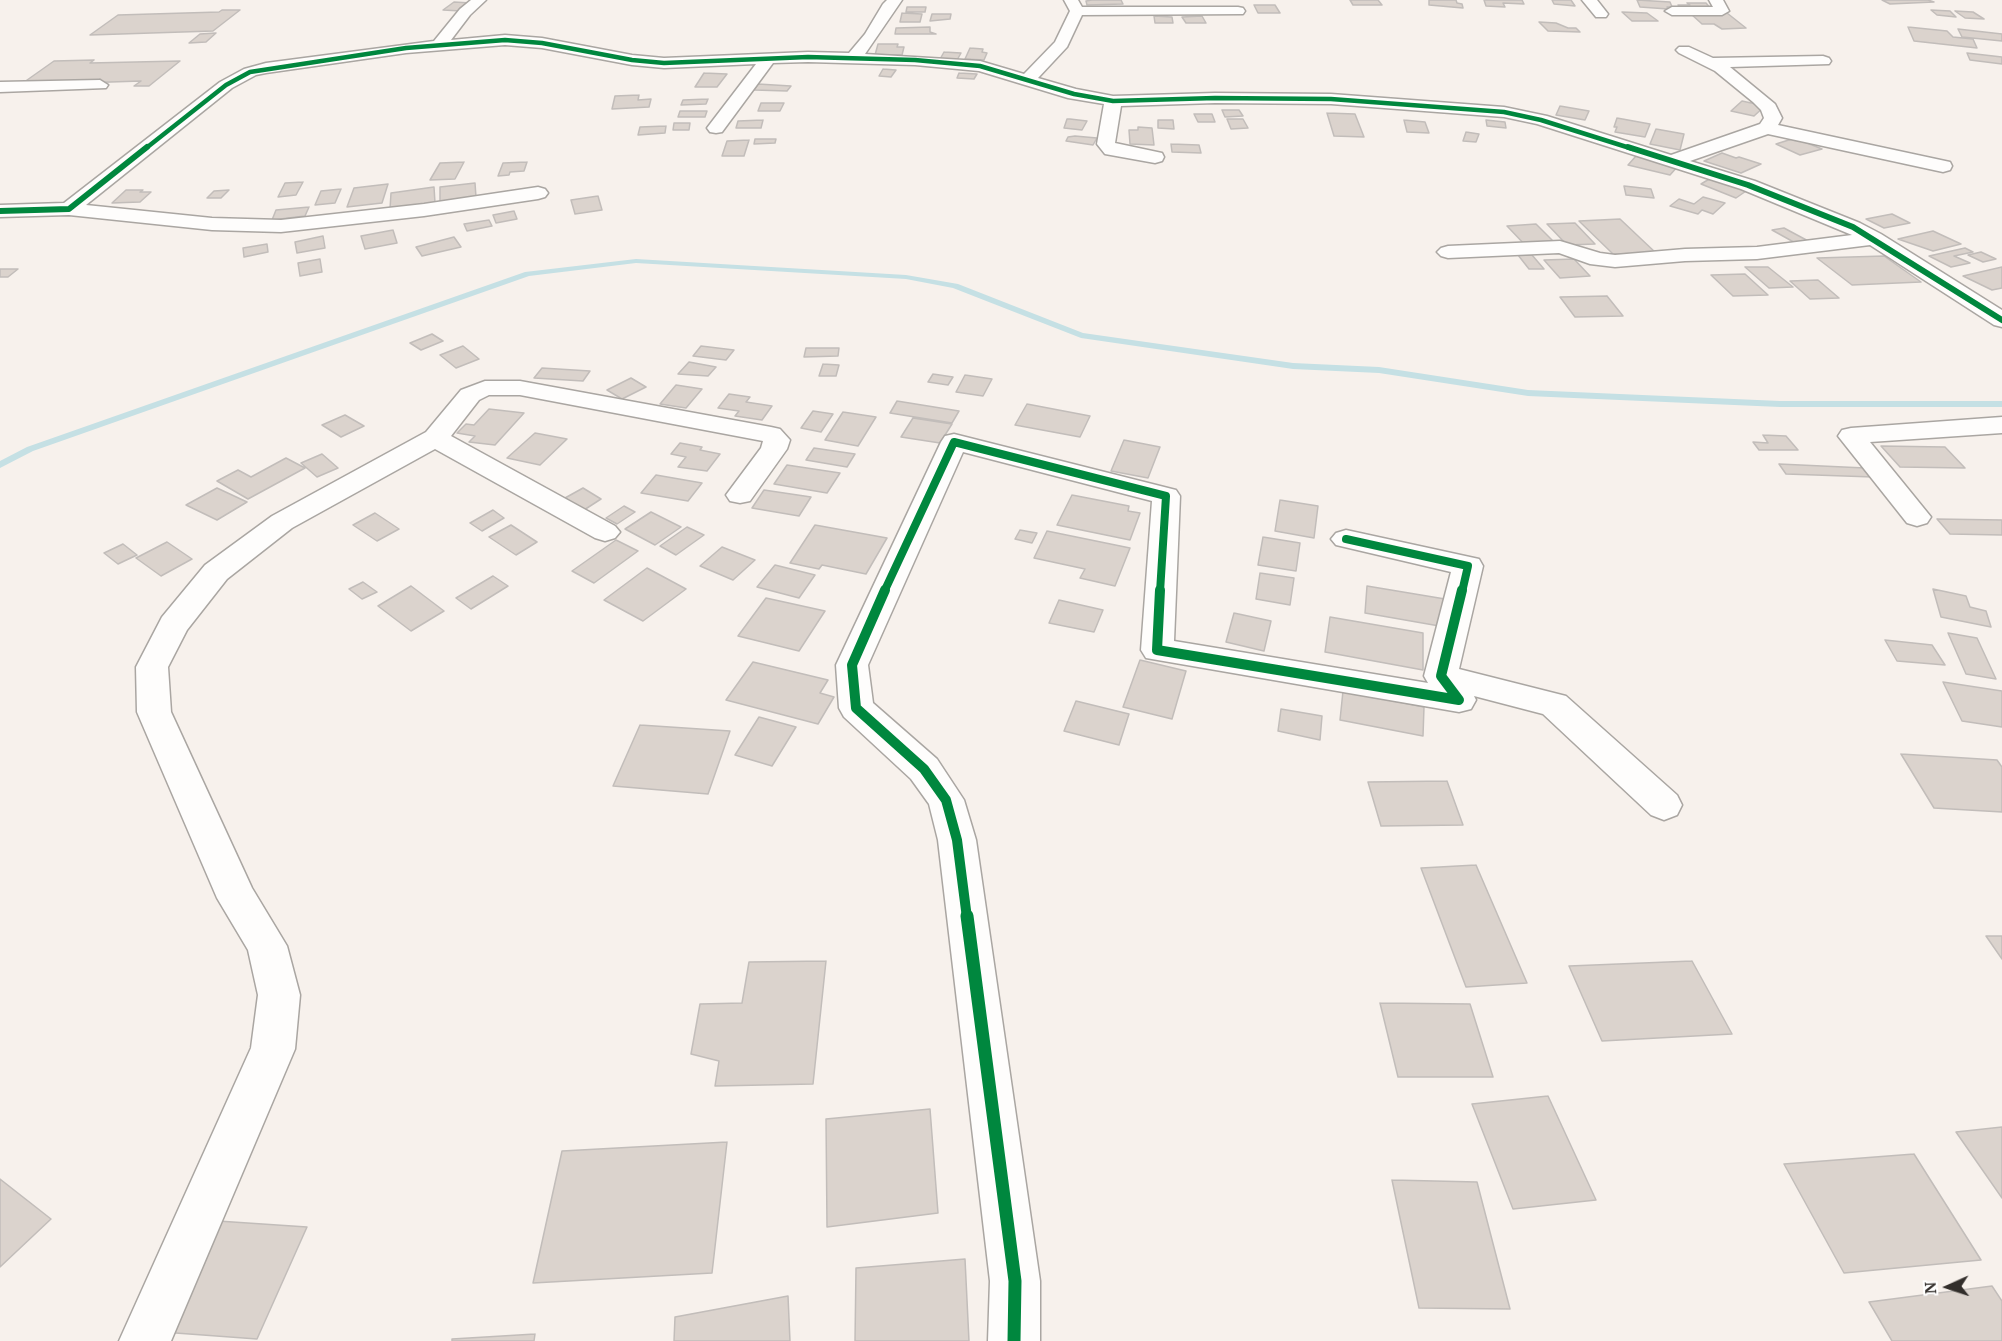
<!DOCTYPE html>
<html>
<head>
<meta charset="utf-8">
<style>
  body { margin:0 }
  #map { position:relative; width:2002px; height:1341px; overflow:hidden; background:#f7f1ec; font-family:"PT Serif",serif }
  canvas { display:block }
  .north { position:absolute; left:1918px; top:1257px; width:60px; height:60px; -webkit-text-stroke:4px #fff; paint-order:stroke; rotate:267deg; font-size:16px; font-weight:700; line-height:24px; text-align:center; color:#322e2b }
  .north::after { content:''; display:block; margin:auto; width:21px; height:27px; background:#322e2b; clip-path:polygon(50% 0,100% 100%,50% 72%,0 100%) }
</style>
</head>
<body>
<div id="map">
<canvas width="2002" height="1341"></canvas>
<div class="north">N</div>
</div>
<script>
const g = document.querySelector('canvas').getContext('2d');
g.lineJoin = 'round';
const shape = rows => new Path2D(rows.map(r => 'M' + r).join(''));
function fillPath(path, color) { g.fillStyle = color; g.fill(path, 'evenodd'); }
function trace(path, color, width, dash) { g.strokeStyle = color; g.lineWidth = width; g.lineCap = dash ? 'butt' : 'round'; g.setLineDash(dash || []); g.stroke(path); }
const stream = shape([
  [636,259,906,275,958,284,1083,333,1293,363,1379,367,1528,390,1780,401,2002,401,2002,407,1780,407,1528,396,1379,373,1293,369,1081,338,953,288,906,279,636,263,529,276,33,451,0,468,0,461,27,447,525,272,636,259]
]);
const building = shape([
  [1092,0,1121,0,1123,4,1087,5,1086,1,1092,0],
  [1350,0,1378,0,1382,5,1353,5,1350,0],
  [1429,0,1456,0,1457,3,1462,4,1463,8,1429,5,1429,0],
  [1484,0,1522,0,1524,4,1503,3,1505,7,1486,6,1484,0],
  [1552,0,1571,0,1575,6,1554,4,1552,0],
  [1637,0,1670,2,1672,7,1667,7,1668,9,1640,7,1637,0],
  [1882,0,1928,0,1934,2,1890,4,1882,0],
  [454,2,471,3,461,11,443,10,454,2],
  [1687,3,1706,3,1711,9,1681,8,1678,5,1690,5,1687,3],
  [1254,5,1275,5,1280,13,1258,13,1254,5],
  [907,7,926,7,925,12,906,12,907,7],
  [222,10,240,10,213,31,90,35,118,15,219,12,222,10],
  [1931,10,1950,11,1956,17,1937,15,1931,10],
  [1955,11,1973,12,1984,19,1965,18,1955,11],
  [1622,12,1647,13,1658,21,1632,21,1622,12],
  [902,13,922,14,920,22,900,22,902,13],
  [1727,13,1746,28,1722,29,1714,24,1702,24,1691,14,1727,13],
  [932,14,951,14,950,19,930,21,932,14],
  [1154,16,1172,17,1173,23,1155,23,1154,16],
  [1202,16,1206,23,1186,23,1182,17,1202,16],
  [1539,22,1556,23,1568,28,1576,28,1580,32,1548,31,1539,22],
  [930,27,930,32,936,34,895,34,896,28,930,27],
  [1908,27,1947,31,1953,37,1973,39,1977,48,1914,41,1908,27],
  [1958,29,2002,34,2002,41,1962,37,1958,29],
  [216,33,206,42,189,43,200,34,216,33],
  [878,44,898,44,897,47,904,47,902,55,875,55,878,44],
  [970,48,983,49,982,52,987,53,984,60,965,59,970,48],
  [944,52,961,53,956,62,939,61,944,52],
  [1967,53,2002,57,2002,64,1970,60,1967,53],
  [94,60,90,63,180,61,149,86,134,86,141,81,20,85,54,61,94,60],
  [883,69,896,70,891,77,879,76,883,69],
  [704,73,727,74,717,87,695,87,704,73],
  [959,73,977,74,974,79,957,78,959,73],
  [758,84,791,86,787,91,754,90,758,84],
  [639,95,638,100,651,99,649,107,612,109,615,96,639,95],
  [708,99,706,104,681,105,683,100,708,99],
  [1742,101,1765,106,1754,116,1731,111,1742,101],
  [761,103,784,103,780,111,758,111,761,103],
  [1560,106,1589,111,1585,120,1556,115,1560,106],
  [1222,110,1239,110,1243,116,1225,117,1222,110],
  [680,111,707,111,705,117,678,117,680,111],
  [1327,113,1355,114,1364,137,1334,136,1327,113],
  [1194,114,1212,114,1215,122,1198,122,1194,114],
  [1617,118,1650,124,1645,137,1615,132,1617,127,1614,127,1617,118],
  [1067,119,1070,119,1087,121,1082,130,1064,128,1067,119],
  [1227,119,1243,119,1248,128,1231,129,1227,119],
  [763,120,761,128,736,128,738,121,763,120],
  [1158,120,1173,120,1174,129,1158,128,1158,120],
  [1404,120,1425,122,1429,133,1407,132,1404,120],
  [1486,120,1505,122,1506,128,1487,126,1486,120],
  [674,123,690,123,689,130,673,130,674,123],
  [666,126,665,133,638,135,640,127,666,126],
  [1138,127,1152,128,1154,145,1130,144,1129,130,1138,130,1138,127],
  [1656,129,1684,134,1680,150,1650,144,1656,129],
  [1466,132,1479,134,1476,142,1463,141,1466,132],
  [1075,136,1097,138,1093,145,1066,141,1068,137,1075,136],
  [1795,138,1822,149,1800,155,1776,144,1795,138],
  [755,139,776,139,775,143,754,144,755,139],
  [749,140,744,156,722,156,727,141,749,140],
  [1171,144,1199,145,1201,153,1172,152,1171,144],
  [1722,153,1736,158,1739,157,1761,164,1741,173,1704,161,1722,153],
  [1636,156,1678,166,1670,175,1628,165,1636,156],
  [464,162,455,179,430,180,440,163,464,162],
  [527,162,524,171,510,172,509,175,498,176,503,163,527,162],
  [1711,178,1749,189,1736,198,1701,184,1711,178],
  [303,182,296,195,278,197,285,183,303,182],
  [475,183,476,197,440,202,440,187,475,183],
  [388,184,382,203,347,207,354,188,388,184],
  [1624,186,1651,189,1654,198,1626,195,1624,186],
  [434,187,435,203,390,209,391,193,434,187],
  [341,189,335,203,315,205,321,191,341,189],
  [126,190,143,190,140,192,151,192,140,202,112,203,126,190],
  [229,190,221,198,207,198,214,191,229,190],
  [598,196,602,210,575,214,571,200,598,196],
  [1703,197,1725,203,1713,214,1702,210,1698,214,1670,206,1679,199,1694,204,1703,197],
  [309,207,305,216,272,220,276,210,309,207],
  [514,211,517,219,496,223,493,215,514,211],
  [1892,214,1910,223,1884,228,1866,219,1892,214],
  [1620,219,1656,253,1613,254,1579,221,1620,219],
  [489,220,492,226,467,231,464,224,489,220],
  [1575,223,1595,244,1567,245,1547,224,1575,223],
  [1536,224,1557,245,1527,247,1507,226,1536,224],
  [1784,228,1812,243,1799,245,1772,230,1784,228],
  [393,230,397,243,365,249,361,236,393,230],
  [1933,231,1961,244,1933,251,1898,239,1933,231],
  [323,236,325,248,297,253,295,242,323,236],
  [454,237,461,247,422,256,416,247,454,237],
  [267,244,268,252,244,257,243,248,267,244],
  [1965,248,1973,252,1954,256,1970,263,1951,267,1929,256,1965,248],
  [1981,252,1996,259,1983,262,1968,255,1981,252],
  [1518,255,1532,255,1544,269,1529,269,1518,255],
  [1884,256,1921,282,1852,285,1817,258,1884,256],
  [320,259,322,272,300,276,298,263,320,259],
  [1574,259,1590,276,1560,278,1544,260,1574,259],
  [1745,267,1768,267,1793,287,1769,288,1745,267],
  [2002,267,2002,288,1992,290,1963,276,2002,267],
  [0,269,18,269,8,277,0,277,0,269],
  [1745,274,1768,295,1733,296,1711,275,1745,274],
  [1818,280,1839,298,1810,299,1790,281,1818,280],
  [1607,296,1623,316,1575,317,1560,297,1607,296],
  [432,334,443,341,421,350,410,343,432,334],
  [463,346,479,359,456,368,440,355,463,346],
  [701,346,734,350,726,360,693,356,701,346],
  [806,348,839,348,838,356,804,357,806,348],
  [689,362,716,367,708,376,678,374,689,362],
  [823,364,839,365,836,376,819,376,823,364],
  [542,368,590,371,583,381,534,378,542,368],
  [933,374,953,377,948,385,928,382,933,374],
  [965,375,992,379,983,396,956,392,965,375],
  [631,378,646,387,622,399,607,390,631,378],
  [676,385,702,389,686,408,660,404,676,385],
  [729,394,750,397,746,402,772,406,762,420,735,416,739,411,718,408,729,394],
  [897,401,959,411,952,423,890,413,897,401],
  [1027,404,1090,416,1080,437,1015,425,1027,404],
  [489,409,524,413,495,445,469,442,475,436,457,433,466,424,474,425,489,409],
  [813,411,833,414,821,432,801,428,813,411],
  [843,412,876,417,858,446,825,440,843,412],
  [345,415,364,426,341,437,322,425,345,415],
  [913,418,952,424,940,443,901,437,913,418],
  [535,433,567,439,540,465,507,458,535,433],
  [1763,435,1786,436,1798,450,1759,450,1753,442,1768,443,1763,435],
  [1124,440,1160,447,1148,478,1111,471,1124,440],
  [680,443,702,447,700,450,720,454,707,471,678,467,686,457,671,454,680,443],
  [1881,446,1945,447,1965,468,1900,467,1881,446],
  [814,448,855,454,847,467,806,460,814,448],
  [322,454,338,468,317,477,301,463,322,454],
  [286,458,305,468,248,499,217,481,238,470,251,477,286,458],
  [1779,464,1865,468,1873,477,1786,474,1779,464],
  [787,465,840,473,827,493,774,484,787,465],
  [656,475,702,483,688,501,641,493,656,475],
  [217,488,247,502,217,520,186,505,217,488],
  [583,488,601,499,584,510,565,498,583,488],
  [764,490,811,497,799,516,752,508,764,490],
  [1072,495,1129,506,1128,511,1140,513,1130,540,1057,525,1072,495],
  [1280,500,1318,506,1314,538,1275,531,1280,500],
  [624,506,635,512,617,524,606,518,624,506],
  [493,510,504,518,482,531,470,523,493,510],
  [651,512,681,527,655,545,625,529,651,512],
  [375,513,399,529,377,541,353,525,375,513],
  [1937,519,2002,520,2002,535,1950,534,1937,519],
  [511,525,537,542,516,555,489,537,511,525],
  [815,525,887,538,866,574,822,565,819,569,790,563,815,525],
  [687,527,704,535,676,555,660,546,687,527],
  [1020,530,1037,533,1032,543,1015,539,1020,530],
  [1047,531,1130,548,1115,586,1080,578,1085,569,1034,558,1047,531],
  [1263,537,1300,543,1296,571,1258,565,1263,537],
  [616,540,638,551,594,583,572,571,616,540],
  [167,542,192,559,161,576,136,558,167,542],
  [123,544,137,555,118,564,104,553,123,544],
  [722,547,755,560,733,580,700,566,722,547],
  [775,565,815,575,799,598,757,587,775,565],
  [647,568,686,589,643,621,604,600,647,568],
  [1260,573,1294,578,1290,605,1256,599,1260,573],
  [493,576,508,586,471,609,456,598,493,576],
  [363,582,377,592,362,599,349,589,363,582],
  [411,586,444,611,411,631,378,606,411,586],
  [1367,586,1445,599,1445,627,1365,613,1367,586],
  [1933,589,1966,596,1970,607,1986,611,1991,627,1941,617,1933,589],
  [766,598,825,611,799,651,738,636,766,598],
  [1059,600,1103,610,1094,632,1049,623,1059,600],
  [1234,613,1271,621,1264,651,1226,642,1234,613],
  [1330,617,1423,633,1423,670,1325,652,1330,617],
  [1948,633,1977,638,1996,679,1966,674,1948,633],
  [1885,640,1932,645,1945,665,1897,661,1885,640],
  [1140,660,1186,671,1172,719,1123,707,1140,660],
  [753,662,828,680,820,693,834,697,818,724,726,700,753,662],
  [1943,682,2002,691,2002,727,1962,721,1943,682],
  [1343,691,1424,707,1423,736,1340,720,1343,691],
  [1076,701,1129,714,1119,745,1064,731,1076,701],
  [1281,709,1322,716,1320,740,1278,731,1281,709],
  [759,717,796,727,772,766,735,755,759,717],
  [640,725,730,731,708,794,613,786,640,725],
  [1901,754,1997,760,2002,767,2002,812,1934,808,1901,754],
  [1447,781,1463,825,1381,826,1368,782,1447,781],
  [1476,865,1527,983,1466,987,1421,868,1476,865],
  [1986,936,2002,936,2002,959,1986,936],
  [826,961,813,1084,715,1086,719,1061,691,1054,700,1004,742,1003,749,962,826,961],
  [1692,961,1732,1034,1602,1041,1569,966,1692,961],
  [1380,1003,1470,1004,1493,1077,1398,1077,1380,1003],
  [1548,1096,1596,1200,1513,1209,1472,1104,1548,1096],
  [930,1109,938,1213,827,1227,826,1119,930,1109],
  [2002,1127,2002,1198,1956,1132,2002,1127],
  [727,1142,712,1273,533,1283,562,1151,727,1142],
  [1914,1154,1981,1260,1844,1273,1784,1164,1914,1154],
  [0,1179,51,1219,0,1267,0,1179],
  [1392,1180,1477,1182,1510,1309,1419,1308,1392,1180],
  [218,1221,307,1227,257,1339,162,1332,218,1221],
  [965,1259,969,1341,855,1341,856,1268,965,1259],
  [1992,1286,2002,1301,2002,1341,1892,1341,1869,1302,1992,1286],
  [788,1296,790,1341,674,1341,675,1317,788,1296],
  [535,1334,534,1341,452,1341,452,1339,535,1334]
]);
const minor = shape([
  [471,0,486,0,470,15,451,40,505,35,542,38,632,55,664,58,808,52,849,53,865,34,883,4,887,0,902,0,865,54,980,61,1024,74,1055,42,1070,11,1064,0,1078,0,1082,7,1238,7,1243,8,1245,11,1243,14,1082,15,1067,47,1038,78,1076,89,1113,96,1215,93,1331,94,1504,107,1547,116,1671,155,1760,124,1764,118,1761,110,1753,102,1715,71,1679,53,1676,50,1679,47,1689,47,1713,58,1823,56,1829,58,1831,61,1829,64,1730,67,1775,104,1782,118,1778,125,1950,162,1952,166,1950,170,1943,172,1768,134,1690,161,1755,181,1860,223,1881,234,2002,310,2002,327,1994,325,1870,245,1757,259,1685,261,1615,267,1590,264,1559,253,1448,258,1441,256,1437,252,1441,248,1448,246,1560,241,1600,253,1615,255,1685,249,1757,247,1852,235,1741,189,1537,124,1504,117,1331,104,1215,103,1121,106,1115,143,1162,153,1164,157,1162,161,1155,163,1105,154,1097,144,1104,104,1068,98,979,71,915,65,808,62,773,63,722,132,716,133,710,132,707,128,756,64,664,68,632,65,542,48,505,45,406,53,266,73,256,75,232,88,86,205,212,218,281,220,424,204,538,187,545,189,548,193,545,197,538,199,424,216,281,232,212,230,69,215,0,217,0,205,64,203,220,82,244,69,266,63,434,41,460,9,471,0],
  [1582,0,1597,0,1608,14,1606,17,1596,17,1582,0],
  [1709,0,1723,0,1729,11,1722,15,1672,15,1665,11,1672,7,1713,7,1709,0],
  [100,80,108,85,106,88,0,92,0,82,100,80],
  [485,381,520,381,771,427,780,429,790,440,787,449,750,501,740,503,730,501,726,495,761,448,763,441,520,395,489,395,479,400,451,436,615,526,620,532,615,538,605,541,595,538,435,449,292,528,227,579,187,630,168,667,171,712,252,888,287,946,300,995,295,1049,171,1341,119,1341,251,1048,258,995,248,950,217,898,137,712,136,667,162,617,205,565,272,516,426,432,461,390,485,381],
  [2002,417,2002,433,1870,442,1931,517,1927,523,1917,526,1907,523,1838,436,1842,430,1851,428,2002,417],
  [954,434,1176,490,1180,496,1174,641,1428,683,1424,676,1451,572,1336,545,1331,539,1336,533,1346,530,1479,559,1483,566,1459,669,1566,696,1677,795,1682,805,1677,815,1664,820,1651,815,1543,714,1474,696,1476,700,1471,709,1459,712,1146,658,1141,650,1152,501,963,452,868,665,873,703,937,759,964,800,976,840,1040,1281,1040,1341,988,1341,990,1281,938,840,929,804,911,779,844,717,839,708,836,665,941,442,945,436,954,434]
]);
const cyclewayFar4 = shape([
  [145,149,226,85,250,72,406,48,505,40,542,43,632,60,664,63,808,57,915,60,980,66,1074,94,1113,101,1215,98,1331,99,1504,112,1541,120,1633,149]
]);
const cyclewayFar3 = shape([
  [1628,147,1748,185,1853,227,2002,320],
  [0,211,69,209,147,147]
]);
const cyclewayFar2 = shape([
  [1346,539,1468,566,1462,592],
  [884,592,954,442,1166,496,1160,592]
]);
const cyclewayFar1 = shape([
  [885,590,852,665,856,708,924,769,946,800,957,840,967,918],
  [1160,590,1157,650,1459,700,1441,676,1462,590]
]);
const cycleway = shape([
  [967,916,1015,1281,1014,1341]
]);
fillPath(stream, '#c5e0e4');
fillPath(building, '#dbd3cd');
trace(building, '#c2bdba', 1.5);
trace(minor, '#aaa6a2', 3);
fillPath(minor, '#fefdfc');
trace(cyclewayFar4, '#00873e', 4.5);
trace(cyclewayFar3, '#00873e', 6);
trace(cyclewayFar2, '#00873e', 8);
trace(cyclewayFar1, '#00873e', 10);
trace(cycleway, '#00873e', 13);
</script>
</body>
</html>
